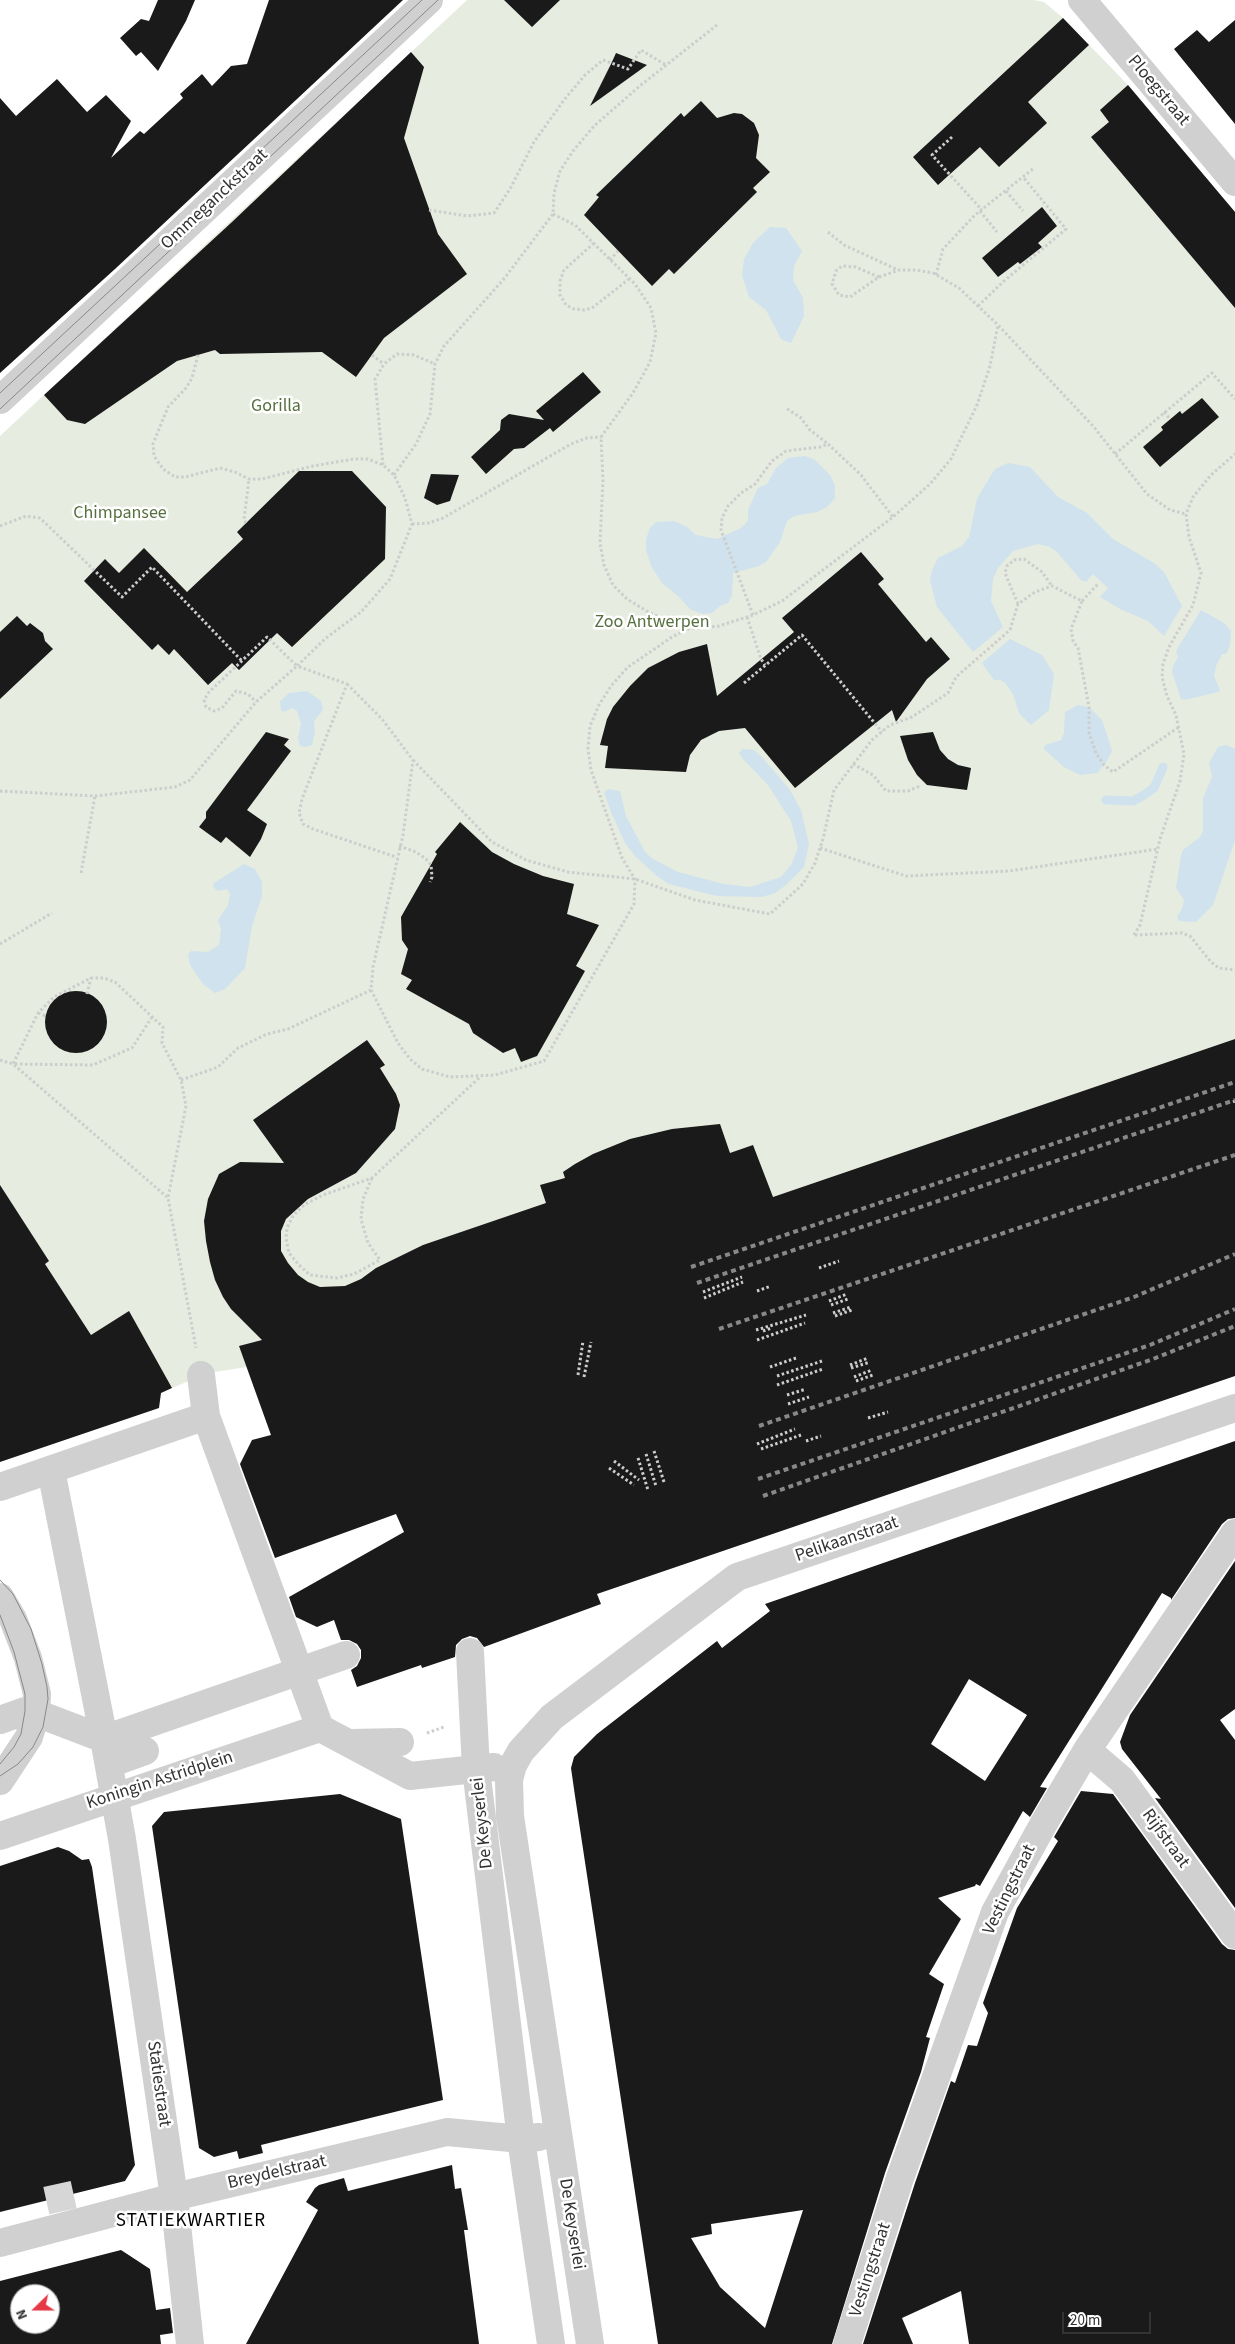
<!DOCTYPE html>
<html>
<head>
<meta charset="utf-8">
<style>
  body { margin:0 }
  #map { position:relative; width:1235px; height:2344px; overflow:hidden; background:#fff; font-family:"Source Sans 3",sans-serif }
  canvas { display:block }
  .north { position:absolute; left:10px; top:2284px; width:50px; height:50px; box-sizing:border-box; background:#fff; border:1px solid #adadad; border-radius:50%; rotate:248deg; font-size:14px; font-weight:700; line-height:20px; text-align:center; color:#333 }
  .north::after { content:''; display:block; margin:auto; width:18px; height:22px; background:#e63946; clip-path:polygon(50% 0,100% 100%,50% 72%,0 100%) }
  .scale { position:absolute; left:1062px; top:2312px; width:89px; height:22px; box-sizing:border-box; border:2px solid #333; border-top:0; padding-left:6px; font-size:15px; line-height:18px; white-space:nowrap; color:#333; -webkit-text-stroke:4px #fff; paint-order:stroke }
</style>
</head>
<body>
<div id="map">
<canvas width="1235" height="2344"></canvas>
<div class="north">N</div>
<div class="scale">20 m</div>
</div>
<script>
const g = document.querySelector('canvas').getContext('2d');
g.lineJoin = 'round';
function fillPath(path, color) { g.fillStyle = color; g.fill(path, 'evenodd'); }
const shape = rows => new Path2D(rows.map(r => 'M' + r).join(''));
function trace(path, color, width, dash) { g.strokeStyle = color; g.lineWidth = width; g.lineCap = dash ? 'butt' : 'round'; g.setLineDash(dash || []); g.stroke(path); }
function label(font, color, halo, rows, align = 'center') {
  g.font = font + ' "Source Sans 3",sans-serif'; g.lineWidth = 5; g.setLineDash([]); g.textBaseline = 'middle'; g.strokeStyle = halo; g.fillStyle = color; for (const [text, x, y, turn = 0] of rows) {
    g.save(); g.translate(x, y); g.rotate((+turn || 0) * Math.PI / 180); g.textAlign = isNaN(turn) ? turn : align; if (halo) g.strokeText(text, 0, 0); g.fillText(text, 0, 0); g.restore();
  }
}
const green = shape([
  [467,0,1034,0,1044,2,1063,18,1128,85,1235,212,1235,1039,542,1276,247,1367,208,1373,172,1388,169,1383,154,1392,160,1400,157,1409,0,1342,0,436]
]);
const water = shape([
  [770,227,786,228,802,251,794,266,793,280,803,298,804,316,791,343,781,339,766,310,749,297,742,275,744,259,753,243],
  [805,456,815,460,830,475,835,486,835,498,827,507,817,512,794,516,787,521,780,542,766,562,759,566,733,573,732,596,728,603,720,606,712,613,703,614,691,610,678,596,662,583,651,566,646,550,646,539,650,528,656,522,674,521,687,527,696,535,717,539,741,528,748,521,748,510,758,488,767,484,776,468,788,458],
  [1008,463,1030,467,1058,497,1087,513,1113,539,1154,563,1164,572,1182,606,1164,636,1148,621,1122,610,1100,597,1108,588,1093,574,1086,582,1081,580,1057,552,1050,547,1038,544,1013,551,998,568,993,579,991,601,1003,627,973,652,937,607,930,580,932,570,938,558,962,546,969,537,977,499,982,490,995,469],
  [1201,610,1224,623,1231,631,1230,646,1226,654,1222,654,1216,666,1214,676,1220,690,1218,692,1185,700,1181,699,1172,672,1173,666,1178,657,1176,651],
  [1010,639,1042,655,1054,674,1049,710,1031,725,1019,713,1013,694,1005,683,1000,680,994,680,982,663],
  [307,691,321,701,323,710,314,721,315,732,312,745,305,747,300,746,298,739,301,724,297,711,292,708,284,712,281,710,280,701,289,693],
  [1078,705,1089,707,1102,720,1108,738,1112,751,1107,761,1097,773,1080,775,1064,767,1044,749,1045,745,1061,740,1064,733,1065,712],
  [1226,745,1235,749,1235,840,1213,905,1196,922,1179,921,1177,917,1182,909,1184,900,1176,888,1181,855,1183,850,1200,837,1203,831,1203,798,1212,777,1209,763,1218,747],
  [742,749,754,750,762,757,790,790,801,810,809,844,804,867,786,885,775,893,762,897,717,896,669,884,657,876,635,856,625,843,611,812,604,792,609,789,620,791,626,816,645,852,653,859,678,872,724,884,750,887,781,877,791,865,798,848,791,821,768,785,742,758,739,753],
  [244,864,255,869,262,882,262,896,252,926,245,968,225,989,215,993,203,984,190,965,188,954,191,951,208,952,219,945,221,929,218,920,228,905,230,894,227,889,218,891,213,887,214,883]
]);
const stream = shape([
  [1106,800,1133,801,1144,795,1154,788,1163,767]
]);
const building = shape([
  [158,0,195,0,186,21,158,71,141,52,136,56,120,38,141,19,149,21],
  [269,0,403,0,115,269,0,373,0,98,16,116,57,79,87,112,106,95,131,121,111,158,140,131,144,134,183,98,180,94,202,74,212,86,231,66,247,64],
  [504,0,560,0,532,27],
  [1063,18,1089,45,1028,102,1047,123,999,167,980,147,938,185,913,157],
  [1235,20,1235,124,1174,49,1197,30,1209,42],
  [411,52,424,67,404,138,438,234,467,274,384,338,356,377,322,352,220,354,215,350,177,361,85,424,67,420,44,395,232,222],
  [616,53,647,65,590,106,611,64],
  [1128,85,1235,212,1235,308,1091,137,1109,122,1100,110],
  [701,101,717,118,734,113,742,114,754,123,759,135,756,158,770,172,753,188,757,192,674,274,669,269,652,286,584,215,599,197,596,195,681,113,684,117],
  [1042,207,1057,226,1038,243,1042,247,1020,264,1018,262,998,277,982,258],
  [583,372,601,392,553,432,550,428,524,448,514,449,486,474,471,457,500,430,501,420,509,414,544,420,536,411],
  [1202,398,1219,417,1160,467,1143,447,1163,430,1161,427,1180,411,1182,414],
  [299,471,352,471,386,507,385,559,292,647,277,633,239,670,232,663,208,685,174,649,169,655,158,644,152,650,84,581,105,559,119,573,144,548,187,592,243,539,237,532],
  [431,474,459,475,450,501,437,505,424,498],
  [861,552,884,579,878,584,926,642,931,637,950,659,927,679,896,722,892,710,795,788,745,728,719,731,701,740,690,755,686,772,605,768,608,746,600,745,607,719,613,707,630,686,648,668,679,652,707,644,717,696,794,632,782,618],
  [17,616,27,626,30,623,43,633,45,641,53,649,0,699,0,632],
  [266,732,289,739,284,745,291,751,247,810,267,824,261,839,250,857,226,837,221,843,199,827,206,818,206,812],
  [933,732,940,750,948,759,958,765,971,768,967,790,927,785,917,775,908,760,900,736],
  [460,822,492,852,514,864,543,876,574,884,567,914,599,925,576,966,585,971,537,1056,521,1062,515,1048,503,1053,473,1033,469,1024,406,989,412,980,401,974,408,949,402,940,401,917,437,854,435,852],
  '45 1022a31 31 0 1 1 62 0a31 31 0 1 1-62 0Z',
  [1235,1039,1235,1376,597,1594,601,1604,484,1647,477,1638,470,1636,462,1639,456,1645,455,1657,422,1668,421,1665,357,1687,351,1670,357,1666,361,1658,361,1650,357,1644,349,1640,341,1640,334,1620,317,1627,296,1617,289,1597,404,1532,396,1514,275,1558,240,1464,252,1440,271,1435,239,1346,262,1340,231,1309,223,1297,215,1280,210,1262,206,1241,204,1221,208,1199,219,1174,240,1162,284,1163,253,1120,367,1040,385,1065,380,1068,396,1094,400,1105,395,1129,356,1173,308,1199,286,1219,281,1231,281,1251,288,1263,298,1275,308,1282,320,1287,345,1286,361,1279,376,1268,423,1245,546,1203,540,1185,565,1178,563,1172,575,1164,593,1154,630,1139,672,1129,720,1124,730,1153,753,1145,773,1197],
  [0,1185,49,1261,45,1264,91,1335,129,1311,172,1388,161,1393,159,1408,0,1462],
  [1235,1441,1235,1518,1228,1519,1222,1524,1171,1600,1171,1598,1162,1593,1040,1787,1047,1788,1030,1817,1023,1811,980,1886,976,1884,975,1886,938,1898,961,1919,929,1974,944,1984,926,2037,930,2038,921,2072,885,2173,832,2344,658,2344,575,1796,571,1768,574,1757,597,1734,717,1641,722,1648,770,1611,765,1604],
  [969,1679,1027,1715,985,1781,931,1744],
  [803,2210,765,2328,720,2287,691,2238,712,2234,711,2224],
  [1235,1561,1235,1709,1220,1720,1235,1740,1235,1908,1155,1798,1161,1799,1122,1749,1120,1742,1130,1715],
  [1081,1791,1113,1794,1222,1944,1228,1949,1235,1950,1235,2344,969,2344,961,2291,902,2318,913,2344,863,2344,915,2183,951,2081,955,2083,968,2045,977,2046,988,2013,983,2003,1017,1908,1058,1841,1054,1837],
  [340,1794,401,1819,443,2100,261,2145,263,2153,239,2159,237,2151,214,2157,199,2148,152,1826,164,1812],
  [58,1847,69,1851,82,1860,89,1859,92,1867,135,2165,125,2181,0,2212,0,1866],
  [452,2165,455,2189,461,2188,468,2230,464,2230,479,2344,246,2344,318,2210,306,2202,315,2188,319,2185,344,2178,348,2191],
  [121,2250,150,2269,156,2310,170,2308,173,2333,160,2335,161,2344,0,2344,0,2281],
  [20,2294,50,2294,50,2324,20,2324]
]);
const minorTunnel = shape([
  [57,2184,66,2225]
]);
const path = shape([
  [952,137,932,155,982,210],
  [1006,191,1023,211],
  [429,210,467,216,494,213,510,189,534,142,564,100,585,75,603,60,628,69,641,50,666,65],
  [980,211,997,232],
  [553,214,575,225,635,284,651,308,656,333,650,362,633,393,601,437,603,480,600,543,604,565,613,585,627,599,650,613,688,629,719,626,753,615,782,601,893,517,930,484,951,459,977,405,990,366,998,325],
  [828,232,844,245,898,270],
  [594,243,564,270,560,281,560,295,566,305,574,309,584,310,592,308,629,279],
  [610,260,618,251],
  [936,275,943,249,975,215,1034,168],
  [879,277,856,267,842,266,836,271,832,284,839,295,850,297,879,277,899,270,916,270,933,273,959,288,998,325,1093,426,1147,494,1170,510,1186,514],
  [978,306,1004,281,1066,229,1023,177],
  [198,355,192,378,186,388,168,407,153,444,154,456,163,469,175,477,185,477,220,468,235,472,249,479,262,479,313,466,354,459,368,459,383,465,394,475,405,498,412,524,390,579,361,612,326,638,297,666,347,684,302,799,299,813,303,824,313,829,396,857],
  [372,355,384,364],
  [787,409,800,417,810,430,828,444],
  [1164,412,1170,419],
  [1115,454,1212,373,1235,399],
  [383,465,375,379,384,364,397,354,414,355,435,364],
  [394,475,416,444,430,414,435,364,444,346,503,280,553,214,554,193,560,171,573,151,594,126,641,85,717,25],
  [246,523,244,520,249,479],
  [412,524,429,523,443,518,571,444,587,438,601,437],
  [0,526,26,516,40,518,122,597,152,567,242,661],
  [1082,601,1099,583],
  [1018,604,1005,573,1007,566,1014,560,1024,559,1042,572,1052,586],
  [753,615,721,530,722,518,728,506,741,493,755,484,772,461,786,451,820,447,828,444,861,475,893,517],
  [747,617,761,659,765,665],
  [744,683,802,635,882,732],
  [347,684,382,719,413,760,403,835,373,967,371,990,398,1043,410,1059,422,1069,450,1077,495,1075,544,1061,634,904,635,879,622,858,591,770,588,749,590,726,599,705,611,686,628,667,672,637,688,629],
  [413,760,492,842,526,860,568,872,635,879,695,900,770,914,803,884,815,863,823,839,834,790,872,740,890,725,912,717,948,693,956,677,1010,630,1018,604,1035,592,1052,586,1082,601,1071,629,1073,641,1078,648,1089,707,1089,733,1096,753,1104,765,1113,772,1179,727],
  [853,764,873,775,886,791,908,791,920,786],
  [0,791,95,796,175,787,190,780,256,702,297,666,267,637,209,692,204,700,206,707,214,711,222,708,236,691,248,694,256,702],
  [399,846,416,852,426,859,431,865,432,877,430,882],
  [820,848,906,876,1009,871,1158,849],
  [81,873,95,796],
  [1134,935,1140,925,1160,839,1180,781,1184,754,1176,715,1167,696,1162,677,1163,664,1169,647,1193,605,1201,573,1189,537,1186,514,1193,497,1211,475,1235,454],
  [1135,935,1182,933,1190,936,1211,962,1219,968,1235,970],
  [0,944,52,913],
  [87,994,91,978],
  [38,1013,46,1016],
  [152,1017,132,1048,93,1065,13,1064,38,1013,54,997,91,978,104,978,115,982,163,1027,162,1043,181,1080,186,1106,168,1198,196,1348],
  [0,1060,13,1064,167,1197],
  [181,1080,218,1067,238,1048,267,1034,288,1029,371,990],
  [1233,1102,1235,1101],
  [372,1178,363,1199,361,1219,368,1243,380,1260,354,1274,337,1278,310,1275,299,1265,289,1253,286,1238,287,1228,293,1216,304,1205,323,1195,372,1178,480,1077],
  [819,1268,839,1261],
  [757,1291,771,1286],
  [703,1292,742,1277],
  [704,1298,743,1282],
  [829,1301,847,1294],
  [831,1305,848,1299],
  [833,1313,851,1307],
  [835,1316,852,1310],
  [756,1330,806,1315],
  [763,1331,772,1328],
  [757,1340,805,1323],
  [850,1365,868,1358],
  [770,1367,796,1358],
  [851,1368,870,1362],
  [578,1375,583,1341],
  [777,1376,822,1361],
  [584,1377,591,1342],
  [854,1377,872,1370],
  [856,1381,873,1375],
  [777,1385,823,1369],
  [787,1395,806,1389],
  [788,1404,809,1397],
  [868,1418,888,1412],
  [806,1441,821,1436],
  [757,1444,795,1429],
  [761,1449,801,1435],
  [654,1451,664,1482],
  [646,1454,656,1486],
  [638,1458,648,1490],
  [614,1461,639,1480],
  [609,1468,634,1485],
  [427,1733,444,1727]
]);
const minor = shape([
  [1082,0,1235,182],
  [0,400,429,0],
  [206,1416,320,1728],
  [51,1470,104,1739,122,1839,174,2197,190,2344],
  [0,1487,206,1416,201,1375],
  [0,1597,13,1619,28,1658,37,1694,36,1713,29,1737,0,1781],
  [470,1652,476,1769,521,2139,551,2344],
  [0,1720,25,1711,36,1713,104,1739,346,1655],
  [350,1743,400,1742],
  [1087,1750,1122,1780,1235,1935],
  [109,1764,145,1751],
  [0,1836,320,1728,410,1776,494,1767],
  [0,2243,174,2197,447,2132,521,2139,539,2137],
  [590,2344,510,1816,509,1780,513,1765,521,1751,552,1717,737,1577,1235,1408],
  [847,2344,900,2178,995,1912,1044,1823,1087,1750,1235,1533]
]);
const tram = shape([
  [0,393,422,0],
  [0,409,438,0],
  [0,1580,13,1594,31,1629,42,1664,47,1687,48,1699,43,1727,33,1747,18,1764,0,1776],
  [0,1615,14,1652,25,1694,25,1711,21,1734,14,1747,0,1764]
]);
const rail = shape([
  [691,1267,1235,1082],
  [697,1283,1235,1100],
  [719,1329,1235,1155],
  [759,1426,1134,1297,1235,1254],
  [758,1479,1150,1345,1235,1309],
  [763,1496,1153,1359,1235,1326]
]);
const streetNames = [
  ["Ploegstraat",1158,91,50],
  ["Ommeganckstraat",215,200,-43],
  ["Pelikaanstraat",847,1540,-19],
  ["Koningin Astridplein",160,1781,-18],
  ["De Keyserlei",483,1823,-96],
  ["Rijfstraat",1165,1839,54],
  ["Vestingstraat",1010,1890,-64],
  ["Statiestraat",158,2084,82],
  ["Breydelstraat",277,2173,-13],
  ["De Keyserlei",571,2224,81],
  ["Vestingstraat",871,2270,-72]
];
const parkNames = [
  ["Gorilla",276,407],
  ["Chimpansee",120,514],
  ["Zoo Antwerpen",652,623]
];
const neighbourhoodNames = [
  ["STATIEKWARTIER",191,2222]
];
fillPath(green, '#e6ecdf');
fillPath(water, '#cfe2ee');
trace(stream, '#cfe2ee', 9);
fillPath(building, '#1a1a1a');
trace(minorTunnel, '#d6d6d6', 28, [28, 14]);
trace(path, '#cdcdcd', 3, [2.5, 2.5]);
trace(minor, '#d0d0d0', 28);
trace(tram, '#888', 1);
trace(rail, '#888', 4, [5, 4]);
label('18px', '#333', '#fff', streetNames);
label('18px', '#56703f', '#fff', parkNames);
g.letterSpacing = '1px';
label('19px', '#000', '#fff', neighbourhoodNames);
g.letterSpacing = '0px';
</script>
</body>
</html>
